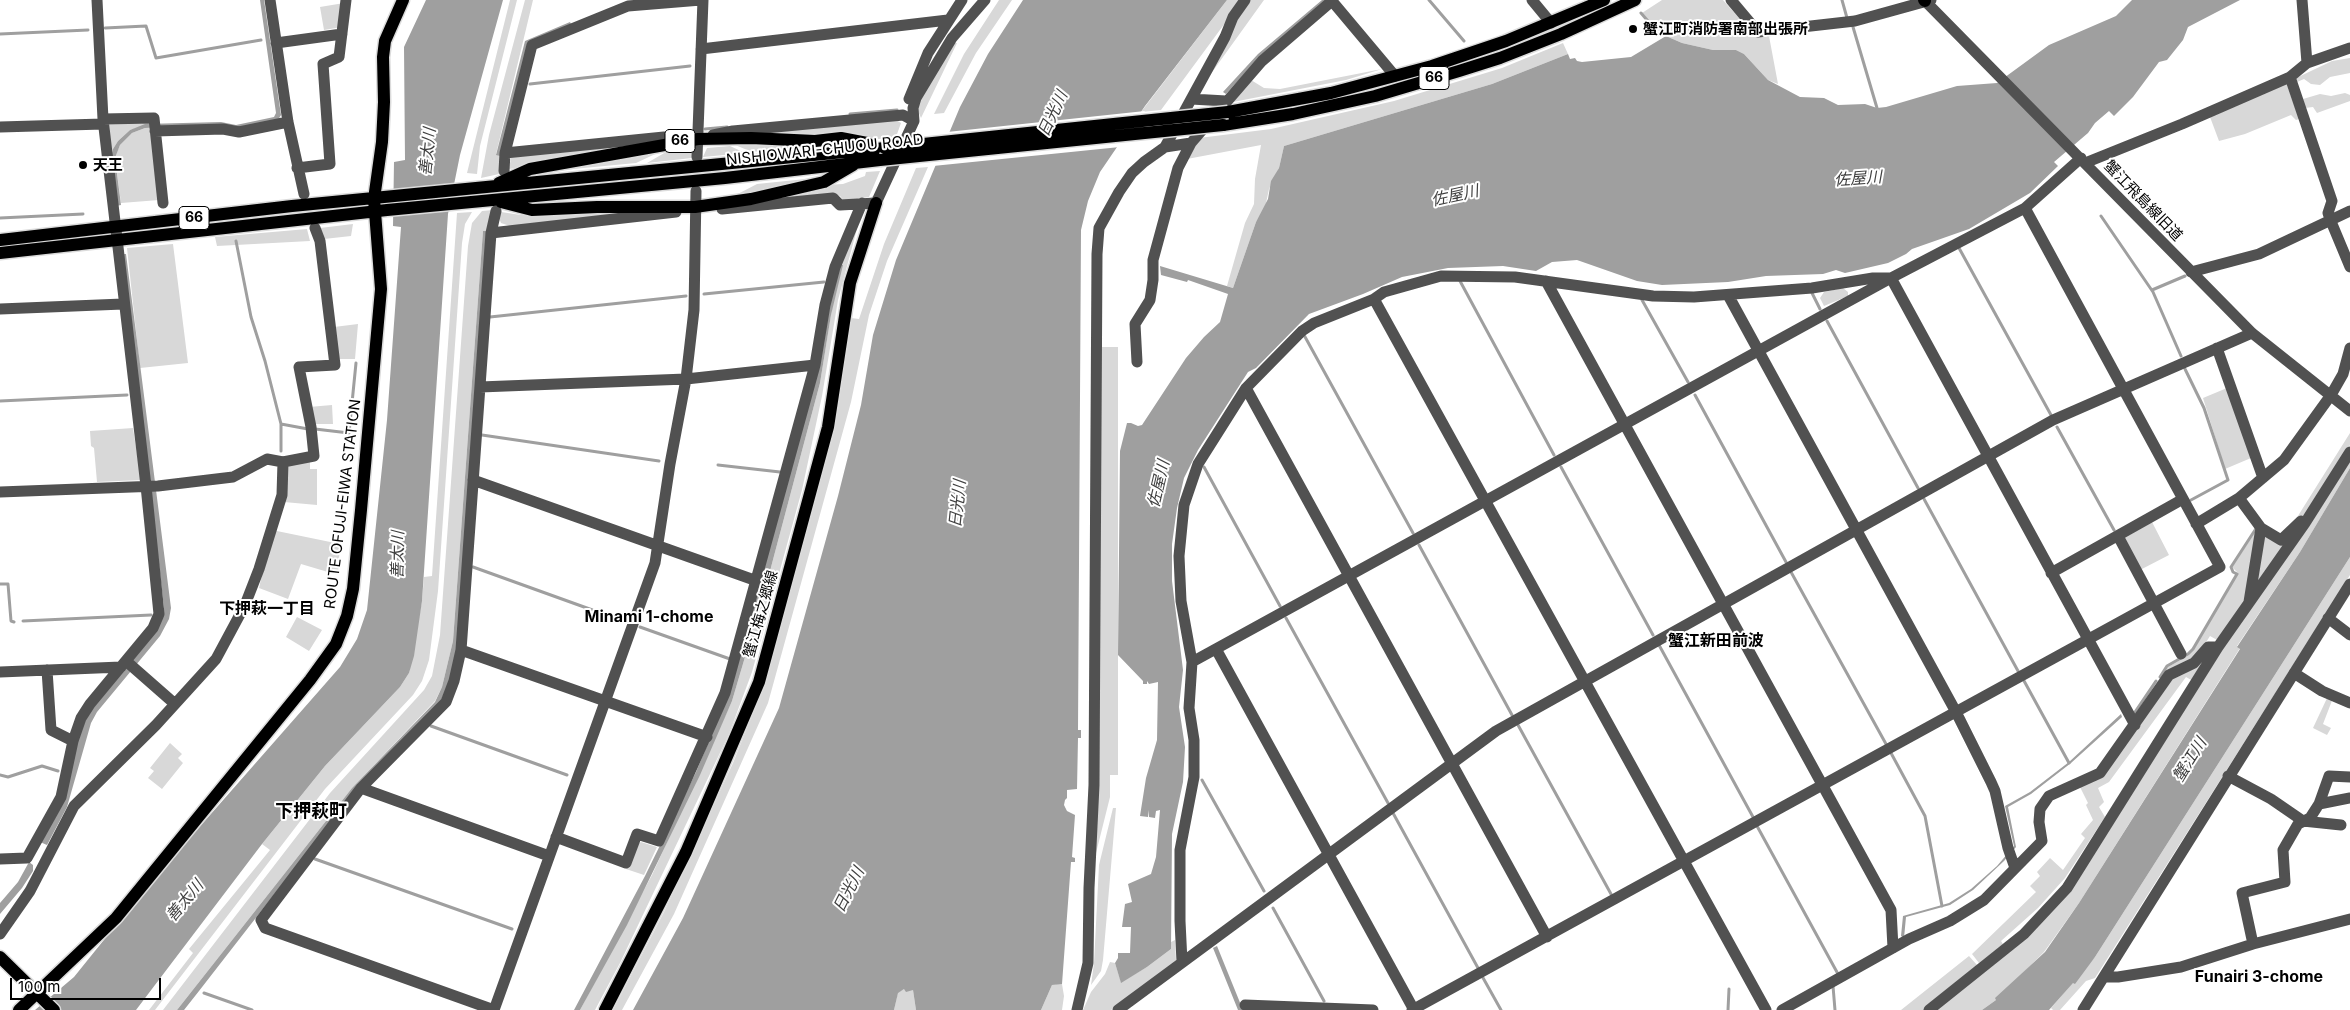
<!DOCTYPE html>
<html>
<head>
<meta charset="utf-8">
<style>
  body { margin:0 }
  #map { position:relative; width:2350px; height:1010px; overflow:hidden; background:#fff; font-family:Inter,sans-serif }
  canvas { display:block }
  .scale { position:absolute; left:10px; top:978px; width:151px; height:22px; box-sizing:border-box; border:2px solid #000; border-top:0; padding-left:6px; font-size:15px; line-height:18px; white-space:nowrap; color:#000; -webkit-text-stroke:4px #fff; paint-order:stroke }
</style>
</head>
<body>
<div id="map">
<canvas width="2350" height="1010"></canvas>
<div class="scale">100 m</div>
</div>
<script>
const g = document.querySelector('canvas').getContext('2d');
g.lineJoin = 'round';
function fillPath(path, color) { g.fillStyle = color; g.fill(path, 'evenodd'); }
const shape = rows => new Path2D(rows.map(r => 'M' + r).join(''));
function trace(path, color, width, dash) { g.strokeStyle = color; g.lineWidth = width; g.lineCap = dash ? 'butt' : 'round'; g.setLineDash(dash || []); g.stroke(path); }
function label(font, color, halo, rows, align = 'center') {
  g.font = font + ' Inter,"Noto Sans JP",sans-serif'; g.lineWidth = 4; g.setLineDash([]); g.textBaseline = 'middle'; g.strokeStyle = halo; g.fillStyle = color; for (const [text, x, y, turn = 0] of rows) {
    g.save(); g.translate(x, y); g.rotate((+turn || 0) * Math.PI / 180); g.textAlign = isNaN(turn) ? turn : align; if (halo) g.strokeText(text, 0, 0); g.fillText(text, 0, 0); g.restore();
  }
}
const green = shape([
  [510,0,517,0,480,146,477,174,467,173],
  [525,0,533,0,496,154,500,156,499,174,481,178,489,135],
  [999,0,1012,0,976,53,944,113,934,114,964,54],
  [1227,0,1242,0,1161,110,1141,112],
  [1249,0,1264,0,1205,82,1234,22],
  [1662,0,1723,0,1755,36,1769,36,1778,84,1768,80,1744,54,1736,50,1713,50,1682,43,1666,36,1654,27,1642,13],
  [344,3,342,27,324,30,320,7],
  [954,43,957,43,921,118,917,109,920,96],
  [1563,43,1568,54,1492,84,1284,146,1279,168,1269,189,1265,208,1256,222,1233,288,1227,286,1245,223,1254,204,1255,179,1261,145,1187,159,1199,138,1271,129,1394,101,1502,68],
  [2350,58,2350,73,2330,77,2320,85,2311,84,2304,79,2297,82,2292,80,2332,61],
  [1382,69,1346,80,1233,102,1251,80,1264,88,1280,89],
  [2286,82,2299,119,2296,120,2291,115,2245,134,2219,141,2210,117],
  [2345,93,2350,95,2350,101,2317,113,2313,107,2305,108,2303,99,2320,94,2331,96],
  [896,120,901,123,896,137,879,139,847,134,817,138,744,134],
  [109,122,150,124,130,130,118,141,113,149,111,156],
  [145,128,151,128,159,200,121,203,115,158,117,152,120,145,132,133],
  [728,142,817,145,752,152],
  [636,145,562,162,509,169,511,158,513,156],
  [730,146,745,153,703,157,707,148],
  [666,149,636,163,531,173],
  [688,150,692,152,692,158,647,163,666,152],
  [928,167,887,261,869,315,851,402,768,703,674,914,622,1010,613,1010,664,912,733,763,765,683,816,498,833,425,851,318,859,319,884,244,916,168],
  [880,171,869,197,844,201,840,196,832,194,757,202,825,185,843,184,865,176,866,172],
  [825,177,732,197,757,184],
  [493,210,487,231,483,231,453,641,442,687,435,701,352,788,177,1010,163,1010,330,793,424,690,432,676,440,635,468,246,472,223,482,211],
  [593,210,640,211,513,227,501,223,499,218,501,212,521,215],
  [472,212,465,224,462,243,438,591,429,660,422,681,413,695,325,789,155,1010,149,1010,193,953,189,949,270,850,262,844,325,766,400,687,409,673,422,601,424,577,432,576,457,213],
  [353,224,351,236,324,239,320,228],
  [858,225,838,300,822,396,802,490,752,672,729,734,620,963,595,1010,580,1010,652,875,732,701,766,586,820,383,839,265],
  [307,229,310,241,217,246,215,237],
  [173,244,188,363,140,368,127,248],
  [1843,288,1848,292,1848,296,1824,306,1820,298,1824,292],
  [358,324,355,359,338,359,334,327],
  [1099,347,1118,347,1118,775,1110,775,1110,797,1095,857],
  [2227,388,2251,458,2225,469,2203,398],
  [332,405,333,424,314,424,309,407],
  [133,428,141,480,97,482,94,448,91,446,90,431],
  [2350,433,2350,445,2312,507,2291,527],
  [2350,457,2350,468,2300,552,2237,646,2240,648,2079,903,2044,952,1996,1000,1982,1010,1934,1010,2032,931],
  [310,460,310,469,317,469,317,505,284,502,287,462],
  [2152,522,2169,555,2140,570,2123,538],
  [2258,528,2246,601,2219,641,2210,636,2196,658,2162,679,2160,677,2168,667,2189,655,2193,649,2238,573,2232,567],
  [272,530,340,544,338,575,301,564,288,599,259,588],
  [2297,530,2253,590,2261,532,2282,545],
  [2350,557,2350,575,2095,978,2086,981,2060,1010,2053,1010,2051,1008,2095,957],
  [297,617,322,630,309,651,286,637],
  [2205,655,2193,681,2186,677,2109,782,2098,788,2104,802,2099,807,2105,817,2065,878,2038,908,2001,941,2003,944,1979,963,1972,954,2036,892,2030,886,2040,876,2037,872,2050,858,2063,870,2085,838,2081,834,2093,820,2086,805,2088,803,2079,785,2102,775,2170,680],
  [2328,696,2333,698,2323,724,2331,728,2327,735,2313,728],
  [170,743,182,754,178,758,183,763,162,789,148,778,154,771,150,768],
  [1113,808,1116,808,1103,960,1101,971,1091,985,1094,963,1099,865],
  [641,842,657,847,644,875,626,869,637,844],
  [1175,940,1176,961,1111,1010,1083,1010,1091,992,1105,974,1110,962,1115,963,1121,982,1147,967,1171,949,1171,942],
  [1969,956,1977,965,1924,1010,1901,1010],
  [1057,984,1062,984,1064,996,1062,1010,1041,1010,1052,985],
  [904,989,913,990,916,1010,894,1010,898,992]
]);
const water = shape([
  [260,0,264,0,281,115,278,120,236,128,216,125,145,128,132,133,120,145,115,158,121,205,116,206,111,157,113,149,118,141,130,130,145,124,221,122,236,125,274,117,276,113],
  [426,0,503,0,460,155,448,214,422,601,414,656,409,673,400,687,325,766,262,844,136,1010,35,1010,74,977,145,889,340,667,357,639,367,610,387,420,401,227,393,226,394,162,405,160,404,47],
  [1023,0,1227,0,1145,106,1100,172,1088,201,1081,230,1078,730,1081,730,1081,738,1078,738,1077,789,1067,790,1067,798,1065,800,1064,805,1067,811,1075,815,1072,857,1075,858,1075,862,1071,862,1062,984,1052,985,1041,1010,916,1010,913,990,906,992,904,989,898,993,894,1010,633,1010,683,918,779,708,838,496,861,405,873,335,896,260,960,107,988,54],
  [1322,0,1326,0,1247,71,1226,94,1223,92,1258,54],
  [2132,0,2240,0,2188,27,2183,40,2167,60,2159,62,2133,97,2114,116,2109,111,2095,123,2088,133,2054,162,2058,166,2030,193,1969,229,1912,249,1906,254,1888,263,1845,273,1836,270,1823,274,1766,276,1728,282,1662,285,1637,281,1577,260,1552,262,1536,271,1503,266,1448,268,1402,277,1363,294,1309,314,1256,368,1248,372,1198,450,1184,478,1177,508,1172,544,1172,581,1183,670,1179,707,1185,747,1183,782,1172,834,1171,949,1147,967,1121,983,1115,963,1118,958,1118,953,1130,953,1131,927,1122,927,1125,904,1132,902,1128,884,1151,874,1156,857,1160,810,1156,811,1155,818,1149,817,1149,810,1148,817,1140,816,1146,778,1157,740,1158,682,1149,684,1147,681,1147,684,1143,684,1143,681,1118,655,1120,451,1127,423,1131,423,1138,426,1142,425,1186,358,1204,337,1220,322,1228,294,1188,280,1187,282,1161,275,1160,266,1233,288,1256,222,1268,199,1271,181,1279,168,1284,146,1492,84,1568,54,1570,59,1575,58,1577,61,1582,62,1631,57,1666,36,1682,43,1713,50,1736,50,1744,54,1768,80,1800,97,1824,98,1838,105,1865,104,1877,108,1886,107,1957,86,1997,83,2049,45,2116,16],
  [570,22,572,26,528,43,500,156,496,155,525,41],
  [483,231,487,231,457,647,450,679,440,703,356,789,199,991,184,1010,177,1010,352,788,435,702,442,687,453,641],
  [123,254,126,254,171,608,169,619,160,636,97,712,91,723,67,807,47,845,40,842,85,721,93,708,163,618,164,608],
  [839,265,843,265,831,315,820,383,766,586,732,701,700,775,627,925,580,1010,574,1010,645,876,696,772,727,698],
  [2350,468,2350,557,2095,957,2075,984,2073,983,2049,1010,1982,1010,1996,1000,1995,998,2045,952,2079,903,2240,649,2237,647,2300,552],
  [2121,714,2122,717,2071,763,2031,794,2008,807,2016,847,2004,861,1973,890,1950,905,1906,917,1904,938,1901,936,1903,916,1949,903,1971,889,1997,866,2014,846,2005,806,2030,792,2069,762],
  [29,862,33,865,33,871,22,888,0,914,0,903,18,882],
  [1217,946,1243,1010,1238,1010,1213,948]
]);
const pier = shape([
  [1145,111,1120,147,933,166,947,132]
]);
const stream = shape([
  [1429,0,1464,41],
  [1842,0,1847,18],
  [1641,13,1653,27],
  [1853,27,1877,108],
  [105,28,146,26,156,58,261,40],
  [0,34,88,30],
  [530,84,690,66],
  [850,114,897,110],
  [705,129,727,127],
  [2101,216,2153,292,2181,356],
  [0,218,83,214],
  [236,241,251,317,265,361,281,424,281,451],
  [1959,248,2051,415],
  [1460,281,1554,455],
  [2152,290,2185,276],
  [1812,293,1820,309],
  [704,294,824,282],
  [1642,300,1688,382],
  [490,317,686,296],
  [1827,321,1918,488],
  [1304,335,1413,533],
  [2185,369,2204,408,2228,480,2191,500],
  [1695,395,1786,562],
  [0,401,127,395],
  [281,424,308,429],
  [2057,427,2114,530],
  [315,429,349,433,356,363],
  [482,435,659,461],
  [718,465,780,472],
  [1204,467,1280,606],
  [1561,467,1653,635],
  [1924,499,2018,671],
  [1419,545,1512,715],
  [473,567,623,621],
  [1791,572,1886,744],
  [0,584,8,584,11,621,14,622],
  [1286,618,1388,803],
  [23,621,151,615],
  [640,627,730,659],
  [1659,645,1753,817],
  [2160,677,2167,666,2188,654,2193,649,2237,574,2233,572,2231,567,2257,527],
  [2023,679,2069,763],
  [2133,715,2156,681],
  [1518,725,1611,894],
  [431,726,567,775],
  [1891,753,1925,816,1942,906],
  [0,775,8,777,42,766,58,771],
  [1202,780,1264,891],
  [1393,813,1478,968],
  [1757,826,1838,974],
  [315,859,512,929],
  [1273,908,1324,1001],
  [1482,976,1501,1010],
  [1833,986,1835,1010],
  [204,993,252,1010],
  [1728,1010,1729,989]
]);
const minor = shape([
  [270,0,288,122,304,194],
  [1532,0,1551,23],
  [1731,0,1758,32,1855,21,1931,0],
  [2302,0,2307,63],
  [1332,1,1395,76],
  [1925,1,2252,333,2350,411],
  [276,43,342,34],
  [701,49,948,20],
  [2290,77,2332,201,2328,213,2330,219,2350,267],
  [909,99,928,53,962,0],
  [1191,99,1226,101],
  [103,119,154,118,163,203],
  [0,127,103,124],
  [155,131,223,129,239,132,288,122],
  [713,135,733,131,903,115,914,121],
  [1165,147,1225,37,1233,17,1245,0],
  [505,153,664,137,678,141],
  [697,157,703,0],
  [2085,163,2182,124,2290,77,2307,63,2350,48],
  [297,168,330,164,323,64,339,57,346,0],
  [504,171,505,153,532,45,628,6,701,0],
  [722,209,833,198,840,205,876,203,914,121,913,108,916,98,952,38,985,0],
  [491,233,496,211],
  [2191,272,2259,254,2350,211],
  [1891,278,2135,725],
  [1546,281,1891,910,1893,948],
  [1728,295,1956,712,1991,782,1995,791,2008,848,2015,868],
  [1374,299,1766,1010],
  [0,309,123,304],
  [2217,348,2263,478],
  [1137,362,1135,324,1150,300,1153,280,1153,260,1178,168,1191,143,1262,61,1333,0],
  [480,387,686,379,815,365],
  [1246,388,1547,937],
  [473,480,757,581],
  [0,492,158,486,233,477,267,459,283,462,314,456,311,427,299,367,335,365,320,241,315,228],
  [2239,498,2261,528,2281,540,2301,521],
  [2196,524,2239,498,2284,460,2331,395,2343,374,2350,348],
  [2118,536,2181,654],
  [2051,573,2183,499],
  [2249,602,2261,528],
  [2328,618,2350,635],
  [1216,649,1414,1010],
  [461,650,707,737],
  [126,661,175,704],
  [1192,662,1891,278,2025,208,2081,158],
  [47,670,51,730,73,741],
  [0,672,121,667],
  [2294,673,2322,691,2350,703],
  [2228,776,2271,799,2303,821,2341,825],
  [361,788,549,856],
  [2319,804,2350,798],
  [556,837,626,863,637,834,659,841,725,693,815,365,825,305,835,267,862,203],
  [0,859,27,858,61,797,73,741,81,718,90,704,153,628,159,614,146,486,103,119,97,0],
  [0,934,30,891,74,806,156,725,216,659,245,605,259,569,282,495,283,462],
  [2253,944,2242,893,2285,882,2283,850,2298,824,2310,818,2319,804,2329,776,2350,777],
  [1182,962,1180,921,1180,850,1194,777,1194,740,1189,708,1192,662,1181,601,1179,556,1184,505,1198,464,1246,388,1302,331,1314,323,1374,299,1384,292,1441,276,1515,277,1653,296,1694,297,1812,288,1873,278,1891,278],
  [2104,977,2118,977,2181,967,2253,944,2350,919],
  [1245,1005,1373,1010],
  [494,1010,265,928,261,920,361,788,446,702,454,681,461,650,491,233,676,212],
  [494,1010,655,563,670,464,686,379,694,310,696,191],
  [1077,1010,1088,963,1089,888,1094,785,1097,254,1099,228,1119,192,1132,173,1144,162,1165,147,1191,143],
  [1118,1010,1496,731,2053,420,2252,333],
  [1412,1010,2220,567,2025,208],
  [1782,1010,1909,939,1950,921,1984,900,2042,841,2039,822,2040,809,2049,796,2100,773,2169,675,2194,663,2208,647,2218,647],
  [1929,1010,2024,934,2067,888,2218,647,2305,523,2350,452],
  [2083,1010,2350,584]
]);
const major = shape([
  [1924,0,1925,1],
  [1228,112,1331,93,1432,66,1506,41,1604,0],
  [1223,125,1293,114,1375,96,1459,71,1500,58,1561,34,1635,0],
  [499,183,530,169,698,139,751,138,815,141,841,138,867,143,876,149],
  [501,202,532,210,597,207,695,207,751,199,824,182,853,165],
  [0,240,292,206,885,148],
  [0,253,387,210,725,178,880,160],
  [0,957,54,1010],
  [19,1010,116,918,310,680,336,644,347,616,353,589,361,510,381,289,374,199,382,142,384,102,383,57,385,41,403,0],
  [605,1010,686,852,759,682,828,427,850,283,876,203]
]);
const majorBridge = shape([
  [885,148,1228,112],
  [880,160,1223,125]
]);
const markers = [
  [1633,29,5,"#000"],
  [83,165,5,"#000"]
];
const shields = [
  [1434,78,30],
  [680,141,30],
  [194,218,30]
];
const shieldNames = [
  ["66",1434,78],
  ["66",680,141],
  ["66",194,218]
];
const poiNames = [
  ["蟹江町消防署南部出張所",1643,29],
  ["天王",93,165]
];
const streetNames = [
  ["NISHIOWARI-CHUOU ROAD",825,150,-6],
  ["蟹江飛島線旧道",2143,201,46],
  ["ROUTE OFUJI-EIWA STATION",343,504,-83],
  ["蟹江梅之郷線",761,614,-74]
];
const waterNames = [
  ["日光川",1053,114,-65],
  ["善太川",428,152,-84],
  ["佐屋川",1858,179,-4],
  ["佐屋川",1455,196,-12],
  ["佐屋川",1159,484,-77],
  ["日光川",958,504,-84],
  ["善太川",398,555,-89],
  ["蟹江川",2190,760,-58],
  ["日光川",849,890,-63],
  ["善太川",185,901,-50]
];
const neighbourhoodNames = [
  ["下押萩一丁目",267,609],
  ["Minami 1-chome",649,617],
  ["蟹江新田前波",1716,641],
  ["Funairi 3-chome",2259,977]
];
const quarterNames = [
  ["下押萩町",311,812]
];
fillPath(green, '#d8d8d8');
fillPath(water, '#9f9f9f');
fillPath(pier, '#fff');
trace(stream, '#9f9f9f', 3);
trace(major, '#dbdbdb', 15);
trace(minor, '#515151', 11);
trace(major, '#000', 12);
trace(majorBridge, '#dbdbdb', 15, []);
trace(majorBridge, '#000', 12);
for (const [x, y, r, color] of markers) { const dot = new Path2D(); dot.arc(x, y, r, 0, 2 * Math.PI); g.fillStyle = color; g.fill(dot); trace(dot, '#fff', 2); }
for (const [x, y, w] of shields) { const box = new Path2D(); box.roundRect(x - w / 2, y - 11.5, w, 23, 4); g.fillStyle = '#fff'; g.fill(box); trace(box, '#000', 1); }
label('bold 14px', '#000', null, shieldNames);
label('bold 15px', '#000', '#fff', poiNames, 'left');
label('15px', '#000', '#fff', streetNames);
label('italic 16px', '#404040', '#fff', waterNames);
label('bold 16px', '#000', '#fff', neighbourhoodNames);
label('bold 18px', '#000', '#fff', quarterNames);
</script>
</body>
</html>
